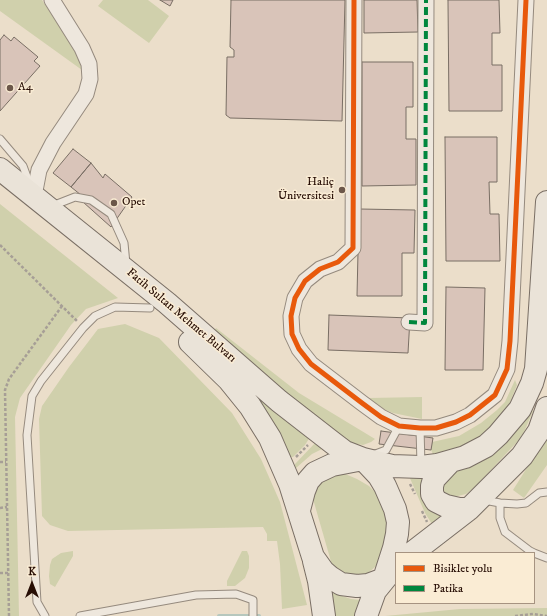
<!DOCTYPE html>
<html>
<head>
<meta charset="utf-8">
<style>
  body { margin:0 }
  #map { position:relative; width:547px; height:616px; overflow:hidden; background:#ebdeca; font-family:"IM FELL DW Pica",serif }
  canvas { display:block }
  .legend { position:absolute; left:395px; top:552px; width:140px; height:52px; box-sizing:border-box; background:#faecd4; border:1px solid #a69381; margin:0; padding:5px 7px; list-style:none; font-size:12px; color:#270e05 }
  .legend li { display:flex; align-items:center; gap:8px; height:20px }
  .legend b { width:20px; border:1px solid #a69381 }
  .north { position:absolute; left:12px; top:564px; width:40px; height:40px; -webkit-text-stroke:3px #faecd4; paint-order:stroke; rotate:0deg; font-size:11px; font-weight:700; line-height:16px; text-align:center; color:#270e05 }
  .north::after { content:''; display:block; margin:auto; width:14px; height:18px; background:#270e05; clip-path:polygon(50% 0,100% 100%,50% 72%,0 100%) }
</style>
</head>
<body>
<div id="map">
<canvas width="547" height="616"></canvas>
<ul class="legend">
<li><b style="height:5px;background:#e8590c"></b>Bisiklet yolu</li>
<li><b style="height:5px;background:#00873e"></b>Patika</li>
</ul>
<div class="north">K</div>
</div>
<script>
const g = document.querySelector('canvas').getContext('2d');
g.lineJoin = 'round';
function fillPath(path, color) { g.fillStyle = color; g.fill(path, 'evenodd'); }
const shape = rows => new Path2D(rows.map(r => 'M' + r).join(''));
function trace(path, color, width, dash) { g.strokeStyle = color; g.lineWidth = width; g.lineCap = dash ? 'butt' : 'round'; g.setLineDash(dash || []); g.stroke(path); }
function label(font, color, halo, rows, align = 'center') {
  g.font = font + ' "IM FELL DW Pica",serif'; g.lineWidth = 3; g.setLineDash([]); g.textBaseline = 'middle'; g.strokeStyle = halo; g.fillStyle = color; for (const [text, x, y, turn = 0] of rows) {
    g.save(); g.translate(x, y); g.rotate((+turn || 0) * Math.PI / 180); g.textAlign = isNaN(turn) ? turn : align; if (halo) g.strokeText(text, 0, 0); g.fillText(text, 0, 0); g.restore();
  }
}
const green = shape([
  [0,0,42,0,76,51,82,70,0,11],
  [103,0,148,0,169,16,149,43,98,6],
  [0,204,118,298,86,309,71,325,20,398,15,417,19,616,0,616],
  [125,324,159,338,232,413,261,459,280,502,307,605,282,609,280,564,277,541,267,541,267,534,263,527,68,531,50,525,42,516,39,419,42,406,69,367,98,329],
  [216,328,299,393,375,439,371,442,363,445,350,443,212,335],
  [515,380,517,385,508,407,494,425,480,437,440,457,433,454,431,450,432,442,459,436,481,423,497,410,505,402],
  [249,389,310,437,305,445,293,457,290,457],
  [422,397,422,419,393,413,378,407,369,398],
  [530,409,533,411,524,432,518,441,475,487,466,494,458,496,450,497,445,495,442,491,443,481],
  [547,436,547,465,524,498,513,490],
  [316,442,324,448,312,454,296,468,295,467,295,464],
  [343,473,357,479,369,486,379,496,387,515,388,534,384,554,375,567,368,573,360,576,350,576,332,565,311,492,321,475],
  [409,476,423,477,445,513,432,524,425,513],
  [73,551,73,556,55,587,50,584,49,576,50,565,52,559,61,553],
  [242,551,247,551,249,556,249,568,245,578,235,586,227,586,227,581],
  [330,592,351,599,361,600,357,616,333,616],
  [547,608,547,616,385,616,460,609]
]);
const stream = shape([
  [219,616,259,616]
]);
const building = shape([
  [160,0,173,0,170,6,160,0],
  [231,0,345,0,342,121,230,118,226,115,227,57,234,57,234,50,230,47,231,0],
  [364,0,417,0,418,32,364,33,364,0],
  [448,0,499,0,500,33,492,33,492,65,502,65,502,111,449,111,448,0],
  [4,35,11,41,14,37,38,57,34,61,40,66,0,111,0,40,4,35],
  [362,62,413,62,413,107,406,107,406,139,416,139,416,185,362,186,362,62],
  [445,137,497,137,497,182,489,182,490,214,499,214,500,261,446,261,445,137],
  [73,149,91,163,71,187,53,173,73,149],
  [91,163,103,178,105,174,132,197,111,227,83,202,86,199,71,187,91,163],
  [359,209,415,210,414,253,402,253,402,296,357,296,359,209],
  [446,287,485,288,483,370,445,370,446,287],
  [329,315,410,318,408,353,328,350,329,315],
  [381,431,433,438,431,450,379,444,381,431]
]);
const path = shape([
  [0,245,77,321],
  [296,457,308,445],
  [0,462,6,462],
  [410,484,415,494],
  [0,508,7,507],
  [422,511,427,522],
  [0,573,8,573],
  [9,616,5,390,9,379,62,306],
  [515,616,533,614,547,616]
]);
const service = shape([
  [0,139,23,166,30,185],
  [52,206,75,197,91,200,111,214,124,243,126,264],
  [420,428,421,465],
  [373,455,386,450,399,426],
  [484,500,500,503,517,504,526,503,539,493,547,492],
  [500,503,500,518,505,532,530,551,534,553],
  [534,553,547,558],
  [45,616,37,602,27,435,32,396,41,381,83,328,95,316,115,307,150,308],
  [80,616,196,595,236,594,253,600,253,616]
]);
const minor = shape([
  [354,0,353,248,338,262,320,269,305,281,295,298,291,316,292,334,299,349,311,364,362,403,381,417,399,426,420,428,436,428,456,422,470,415,495,395,507,369,510,341,526,0],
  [34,196,39,170,53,143,86,94,90,79,89,64,82,48,52,0],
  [409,322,425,323,426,0]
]);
const primary = shape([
  [0,169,167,303,279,401,333,443,345,452,363,459,392,466,421,467,437,465,465,457,486,446,498,435,520,409,532,383,536,369,547,202],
  [190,342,229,380,250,406,270,438,290,484,313,557,323,571,330,577,341,584,357,586,368,585,384,579],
  [363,459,379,476,385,486,395,509,398,522,397,534,394,548,384,579],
  [449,463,434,479,432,486,432,494,436,501,446,506,459,509,469,509],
  [299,510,304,491,308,481,315,473,332,465,363,459],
  [412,553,469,509,522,456,539,431,547,408],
  [314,561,319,581,324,616],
  [366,616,375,591,388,575]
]);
const quiet = shape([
  [409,322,425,323,426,0]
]);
const cycleway = shape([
  [354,0,353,248,338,262,320,269,305,281,295,298,291,316,292,334,299,349,311,364,362,403,381,417,399,426,420,428,436,428,456,422,470,415,495,395,507,369,510,341,526,0]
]);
const markers = [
  [10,88,4,"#6c574a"],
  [342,190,4,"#6c574a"],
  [114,203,4,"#6c574a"]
];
const poiNames = [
  ["A4",18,88],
  ["Haliç",334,183,"right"],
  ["Üniversitesi",334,197,"right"],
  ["Opet",122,203]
];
const streetNames = [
  ["Fatih Sultan Mehmet Bulvarı",181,316,40]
];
fillPath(green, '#d0d0ac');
trace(stream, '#b6c7bd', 4);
fillPath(building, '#d9c4b9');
trace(building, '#796e64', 1);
trace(service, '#958a7e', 9);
trace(minor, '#958a7e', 17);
trace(primary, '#796e64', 24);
trace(path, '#a69e96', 2.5, [3, 2]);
trace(service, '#eee7dd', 7);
trace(minor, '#eee7dd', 15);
trace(primary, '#eae3d8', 22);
trace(quiet, '#00873e', 4, [8, 4]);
trace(cycleway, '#e8590c', 5);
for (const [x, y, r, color] of markers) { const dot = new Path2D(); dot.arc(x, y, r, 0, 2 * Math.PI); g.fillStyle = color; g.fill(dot); trace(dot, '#faecd4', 1.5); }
label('12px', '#270e05', '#faecd4', poiNames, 'left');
label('12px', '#270e05', '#faecd4', streetNames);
</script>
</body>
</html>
